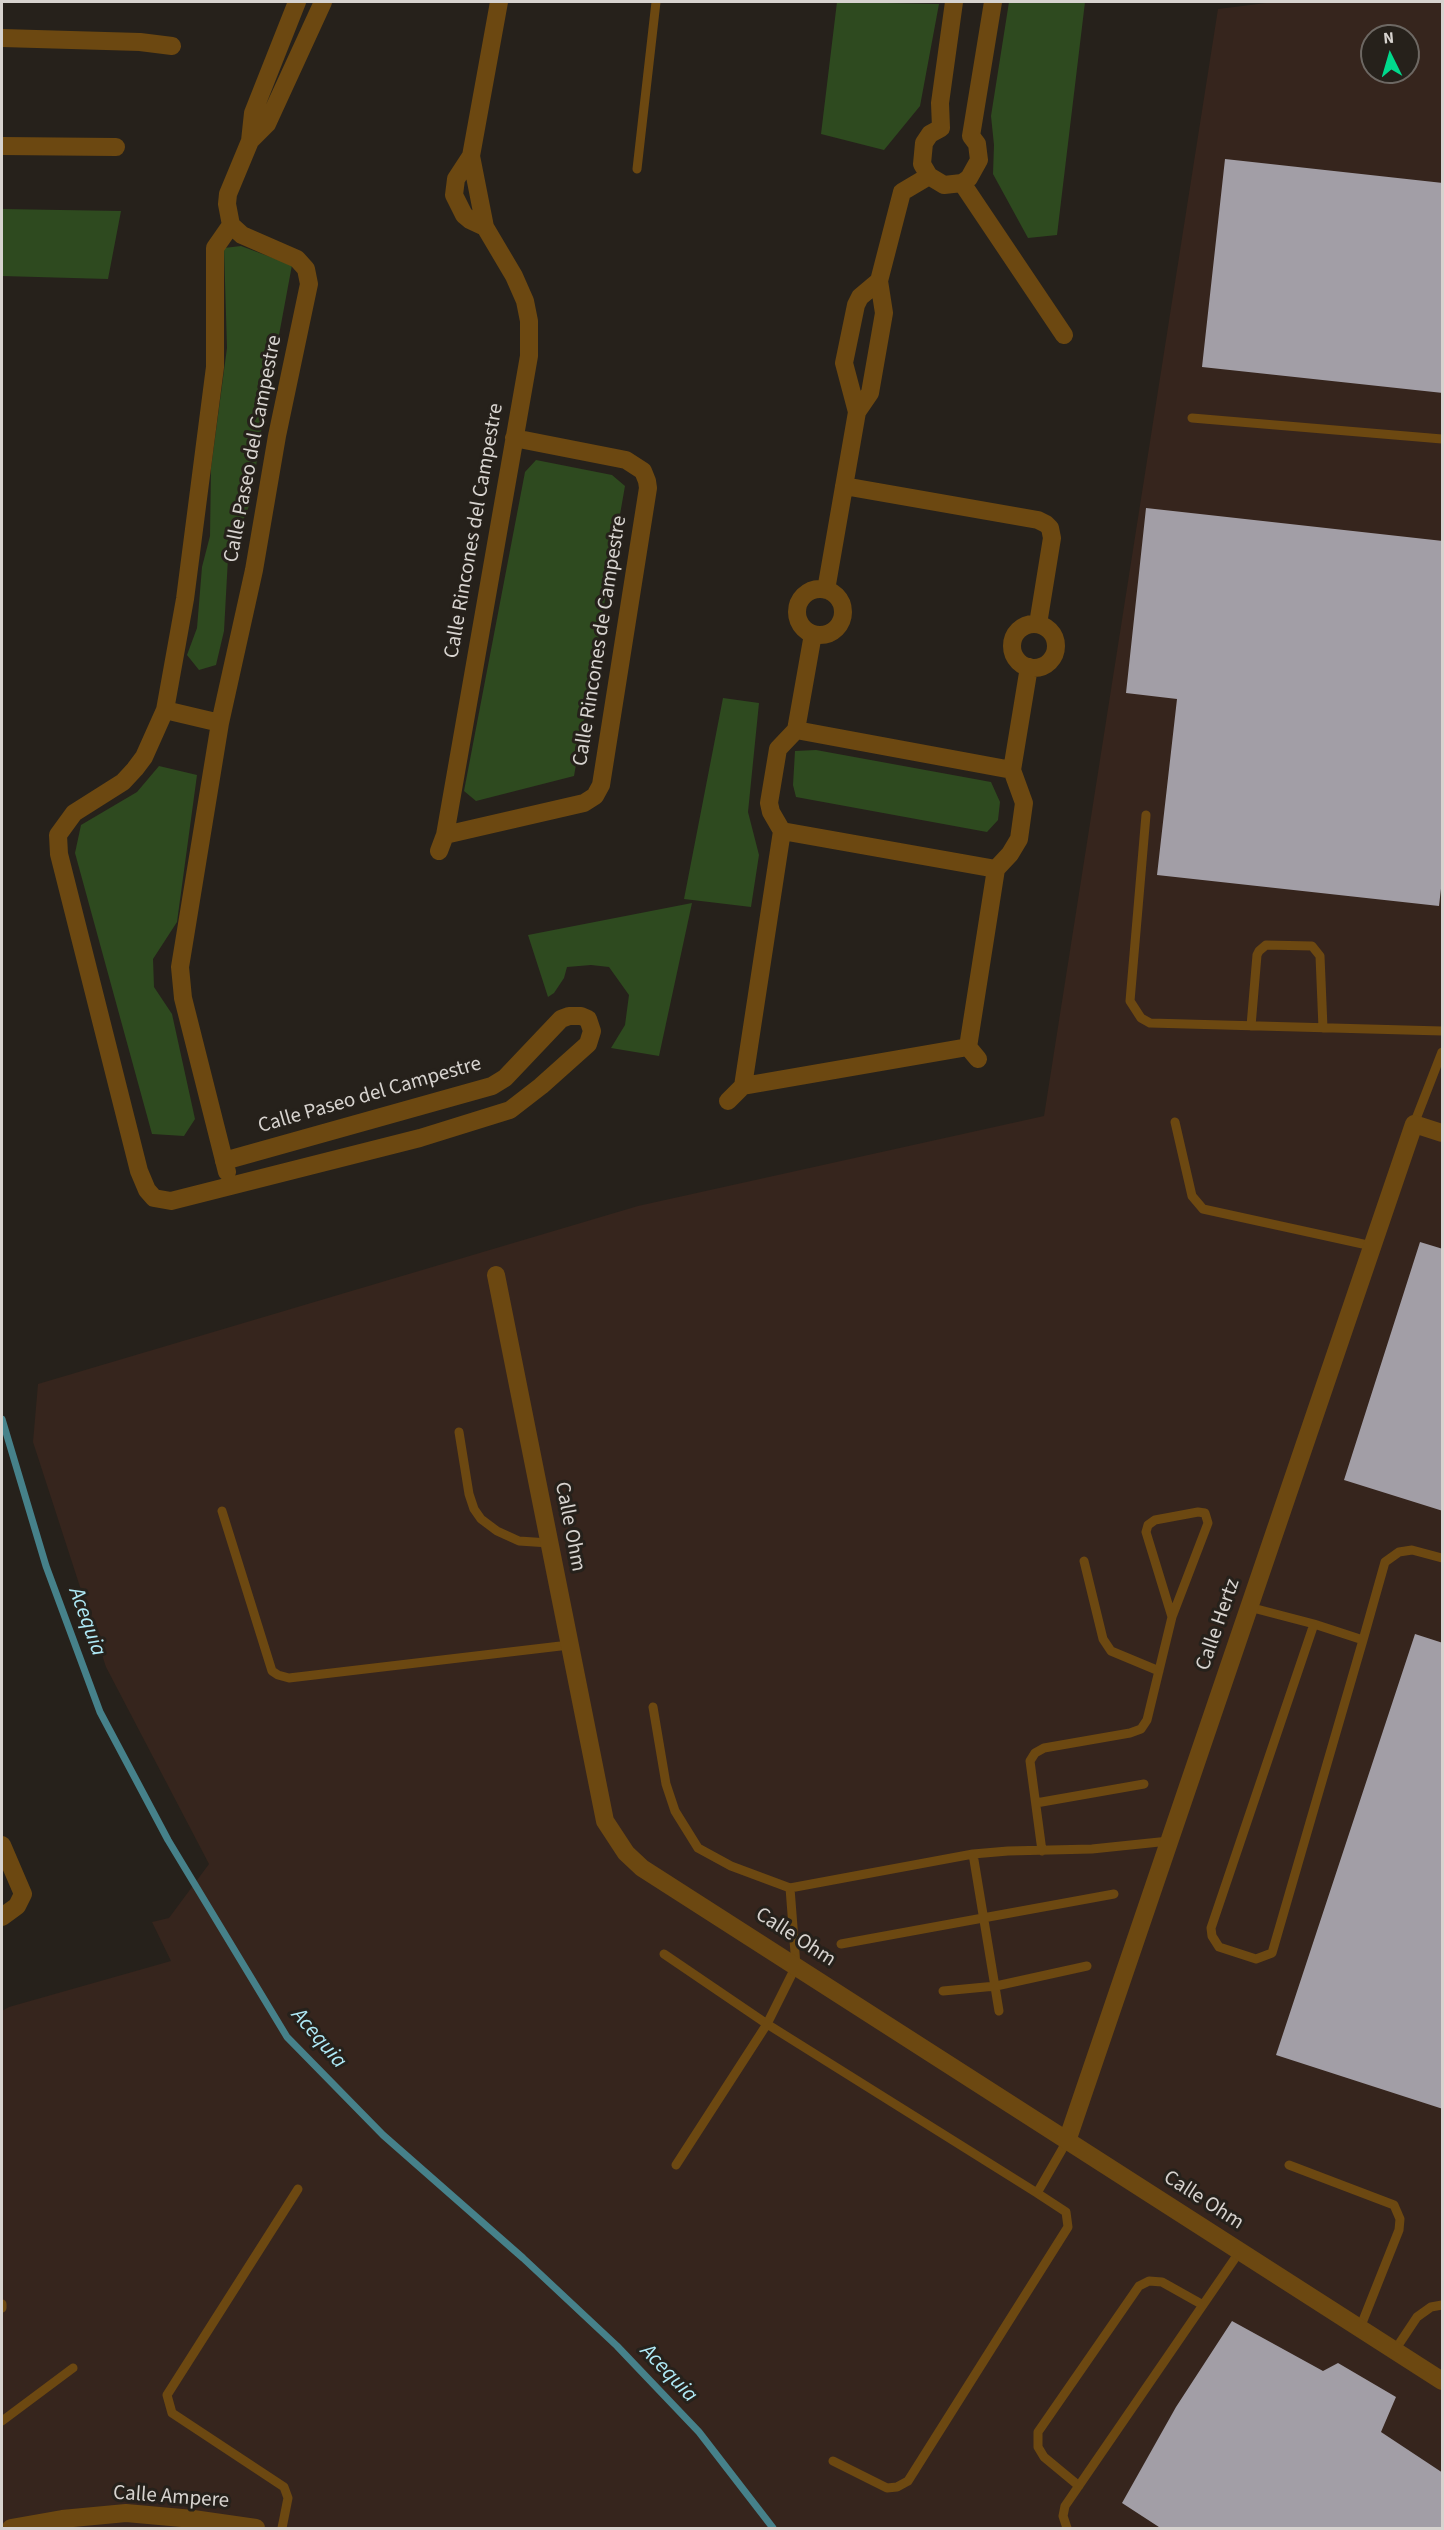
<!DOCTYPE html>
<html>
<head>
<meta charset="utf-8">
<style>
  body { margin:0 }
  #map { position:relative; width:1444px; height:2530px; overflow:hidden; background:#26211b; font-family:"Source Sans 3",sans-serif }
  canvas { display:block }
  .frame { position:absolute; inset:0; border:3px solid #d7d3cf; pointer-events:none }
  .north { position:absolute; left:1360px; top:24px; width:60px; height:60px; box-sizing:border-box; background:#26211b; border:2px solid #6d6863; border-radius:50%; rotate:355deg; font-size:16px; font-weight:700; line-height:24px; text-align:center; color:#d7d3cf }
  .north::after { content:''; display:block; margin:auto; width:21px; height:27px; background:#00d98c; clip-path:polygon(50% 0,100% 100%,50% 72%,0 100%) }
</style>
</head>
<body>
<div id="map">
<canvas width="1444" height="2530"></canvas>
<div class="frame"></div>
<div class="north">N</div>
</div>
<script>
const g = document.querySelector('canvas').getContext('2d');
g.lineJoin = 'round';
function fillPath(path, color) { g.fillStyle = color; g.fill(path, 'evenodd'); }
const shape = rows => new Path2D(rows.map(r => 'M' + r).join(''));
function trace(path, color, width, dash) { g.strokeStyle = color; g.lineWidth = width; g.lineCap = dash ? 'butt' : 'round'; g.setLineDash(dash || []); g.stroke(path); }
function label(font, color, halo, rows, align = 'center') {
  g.font = font + ' "Source Sans 3",sans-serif'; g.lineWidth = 6; g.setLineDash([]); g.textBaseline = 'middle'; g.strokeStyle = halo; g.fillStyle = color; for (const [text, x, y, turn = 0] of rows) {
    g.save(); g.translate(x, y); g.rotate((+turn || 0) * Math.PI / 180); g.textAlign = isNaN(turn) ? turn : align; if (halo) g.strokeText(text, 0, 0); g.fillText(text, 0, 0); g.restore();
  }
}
const industrial = shape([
  [1274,2,1442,2,1442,2528,2,2528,2,2011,9,2007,171,1961,152,1922,169,1918,209,1864,106,1667,33,1442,38,1384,638,1206,1044,1116,1218,9],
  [1372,36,1408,36,1408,72,1372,72]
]);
const green = shape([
  [837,2,939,4,920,106,884,150,821,134],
  [1009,2,1085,2,1057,235,1028,238,993,174,994,145,991,116],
  [2,209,121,211,108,279,2,276],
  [241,246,292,265,261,432,251,501,228,558,224,631,216,665,199,670,187,655,197,628,202,567,210,536,211,468,227,348,224,248],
  [536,460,612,475,625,486,574,776,476,801,464,791,525,472],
  [723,698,759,703,748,812,759,855,751,907,684,899],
  [816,750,991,782,1000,802,998,820,987,832,796,797,793,785,795,751],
  [159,766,197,775,177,922,153,959,154,987,172,1014,195,1119,184,1136,152,1134,75,853,81,825,137,792],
  [692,903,659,1056,611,1048,625,1025,629,995,609,967,591,965,567,967,564,978,554,993,548,997,528,935]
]);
const stream = shape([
  [2,1419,46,1566,100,1712,168,1840,287,2037,383,2135,523,2258,617,2346,699,2432,773,2528]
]);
const building = shape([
  [1225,159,1443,183,1443,393,1202,367],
  [1146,508,1443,541,1443,871,1439,906,1157,875,1177,699,1126,693],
  [1420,1242,1443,1249,1443,1511,1344,1480],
  [1415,1634,1443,1643,1443,2109,1276,2055],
  [1232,2321,1323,2371,1338,2363,1396,2397,1381,2432,1443,2473,1443,2529,1162,2529,1122,2503,1176,2407]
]);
const lane = shape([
  [637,169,656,2],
  [1192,418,1442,439],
  [1146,815,1130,1001,1141,1018,1150,1023,1442,1031],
  [1251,1026,1257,955,1259,951,1266,945,1312,946,1320,956,1323,1028],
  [1175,1122,1192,1196,1203,1209,1372,1246],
  [1414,1124,1442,1052],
  [459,1432,469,1494,474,1509,481,1519,497,1531,519,1541,549,1543],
  [222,1511,272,1671,278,1675,289,1678,569,1645],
  [1084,1561,1103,1639,1111,1651,1159,1671],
  [1249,1607,1314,1624,1363,1640,1385,1562,1399,1552,1412,1550,1442,1558],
  [1314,1624,1211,1928,1212,1936,1219,1947,1256,1959,1272,1953,1363,1640],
  [653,1707,666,1784,675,1811,698,1848,731,1866,790,1888,796,1966,767,2024,664,1954],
  [1036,1803,1144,1784],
  [1042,1851,1030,1761,1035,1753,1044,1748,1130,1733,1141,1729,1147,1720,1172,1617,1208,1523,1205,1513,1198,1512,1155,1520,1148,1525,1146,1532,1172,1617],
  [973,1854,999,2011],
  [790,1888,973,1854,1008,1851,1092,1849,1169,1841],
  [841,1944,1114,1894],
  [943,1991,996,1986,1087,1966],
  [676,2165,767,2024,1037,2193,1067,2141],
  [1289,2165,1394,2205,1400,2219,1399,2230,1360,2328],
  [2,2304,2,2308],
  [1395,2350,1417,2317,1431,2307,1442,2305],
  [2,2421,73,2368],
  [833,2461,887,2488,897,2487,908,2481,1068,2227,1066,2212,1037,2193],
  [1079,2486,1044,2457,1038,2447,1038,2432,1139,2286,1149,2281,1162,2282,1203,2305],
  [282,2528,288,2498,284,2487,172,2413,167,2395,298,2189],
  [1067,2528,1063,2516,1065,2506,1240,2251]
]);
const street = shape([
  [2,38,140,42,172,46],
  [250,141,267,124,323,2],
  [2,146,116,147],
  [471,156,456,179,454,195,464,215,470,220,485,227],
  [929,176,922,164,924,143,930,134,941,128,940,103,954,2],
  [962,183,1064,335],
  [857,412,844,363,856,305,860,297,879,281],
  [844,486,1038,520,1046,524,1050,528,1052,538,1038,624],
  '797 612a23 23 0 1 1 46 0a23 23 0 1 1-46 0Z',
  [826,590,857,412,870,393,884,313,879,281,902,192,929,176,944,185,962,183,969,178,979,160,977,144,971,136,993,2],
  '1012 646a22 22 0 1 1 44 0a22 22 0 1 1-44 0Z',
  [165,710,220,723],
  [796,730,1012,770],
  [782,831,996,869],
  [445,835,584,803,595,796,601,785,648,488,647,481,643,471,626,460,514,438],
  [439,851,445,835,529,356,529,321,525,301,514,276,485,227,471,156,499,2],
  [968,1047,996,869,1010,854,1019,839,1024,803,1012,770,1029,667],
  [743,1086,782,831,771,812,769,803,778,749,796,730,813,634],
  [728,1101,743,1086,968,1047,978,1059],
  [224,1161,492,1086,505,1078,561,1019,569,1016,581,1016,588,1019,592,1031,588,1044,541,1086,510,1110,420,1138,171,1201,154,1198,147,1190,139,1171,59,854,58,835,74,813,123,782,135,769,144,757,165,710,185,599,215,367,215,248,231,225],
  [227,1172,183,998,180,967,220,723,254,570,277,436,309,284,306,269,297,259,242,235,231,225,227,204,228,194,250,141,253,113,297,2],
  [496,1275,605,1821,626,1853,642,1868,1442,2381],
  [2,1845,23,1894,17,1906,2,1917],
  [1067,2141,1414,1124,1442,1133],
  [11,2528,62,2519,126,2513,193,2519,256,2528]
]);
const streetNames = [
  ["Calle Paseo del Campestre",254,449,-79],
  ["Calle Rincones del Campestre",475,531,-80],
  ["Calle Rincones de Campestre",601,641,-81],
  ["Calle Paseo del Campestre",370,1096,-16],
  ["Calle Ohm",569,1527,79],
  ["Calle Hertz",1219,1625,-71],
  ["Calle Ohm",795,1938,33],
  ["Calle Ohm",1203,2201,33],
  ["Calle Ampere",171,2498,4]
];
const waterNames = [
  ["Acequia",86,1622,70],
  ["Acequia",318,2039,49],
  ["Acequia",668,2374,46]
];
fillPath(industrial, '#36251d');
fillPath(green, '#2e4a1f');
trace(stream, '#46818a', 7);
fillPath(building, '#a29ea6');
trace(lane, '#6c4811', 9);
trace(street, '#6c4811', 18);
label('21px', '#d7d3cf', '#26211b', streetNames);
label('italic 22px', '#afeaf7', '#26211b', waterNames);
</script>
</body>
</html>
